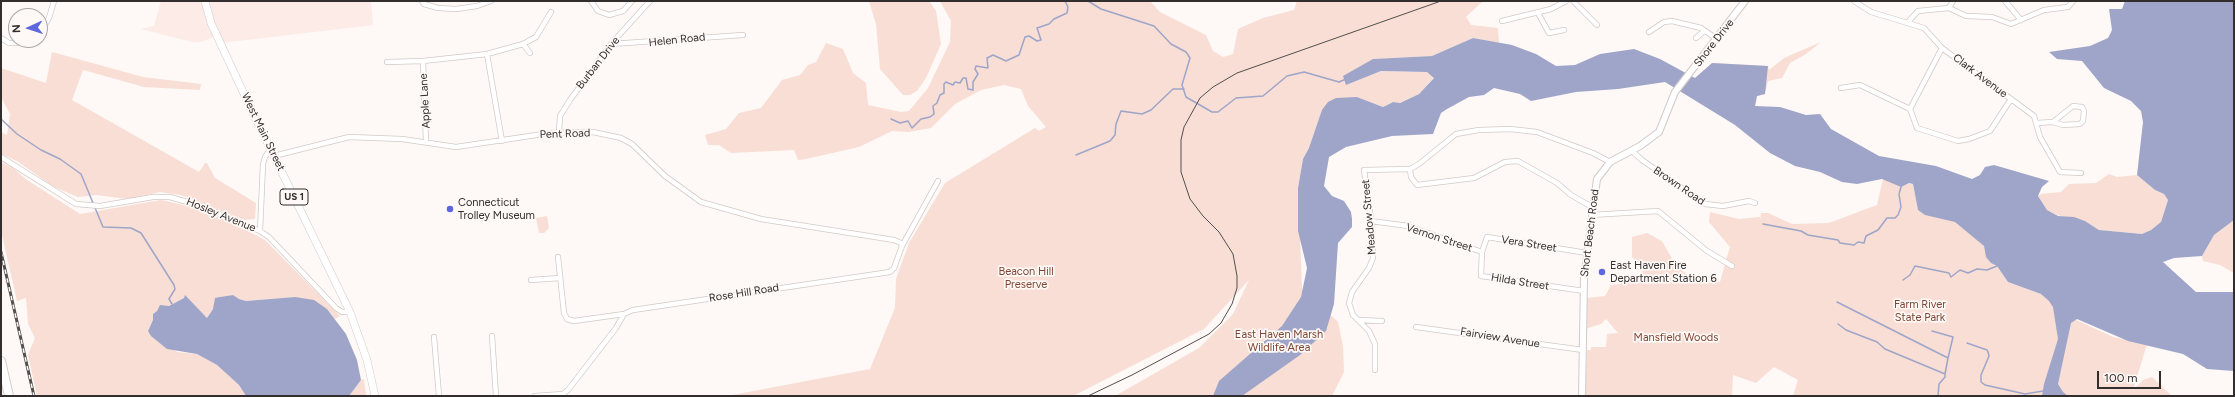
<!DOCTYPE html>
<html>
<head>
<meta charset="utf-8">
<style>
  body { margin:0 }
  #map { position:relative; width:2235px; height:397px; overflow:hidden; background:#fef8f6; font-family:Figtree,sans-serif }
  canvas { display:block }
  .frame { position:absolute; inset:0; border:2px solid #312e2d; pointer-events:none }
  .north { position:absolute; left:8px; top:8px; width:40px; height:40px; box-sizing:border-box; background:#fef8f6; border:1px solid #aca7a6; border-radius:50%; rotate:267deg; font-size:11px; font-weight:700; line-height:16px; text-align:center; color:#312e2d }
  .north::after { content:''; display:block; margin:auto; width:14px; height:18px; background:#5e67de; clip-path:polygon(50% 0,100% 100%,50% 72%,0 100%) }
  .scale { position:absolute; left:2097px; top:371px; width:64px; height:18px; box-sizing:border-box; border:2px solid #312e2d; border-top:0; padding-left:5px; font-size:12px; line-height:14px; white-space:nowrap; color:#312e2d; -webkit-text-stroke:3px #fef8f6; paint-order:stroke }
</style>
</head>
<body>
<div id="map">
<canvas width="2235" height="397"></canvas>
<div class="frame"></div>
<div class="north">N</div>
<div class="scale">100 m</div>
</div>
<script>
const g = document.querySelector('canvas').getContext('2d');
g.lineJoin = 'round';
function fillPath(path, color) { g.fillStyle = color; g.fill(path, 'evenodd'); }
const shape = rows => new Path2D(rows.map(r => 'M' + r).join(''));
function trace(path, color, width, dash) { g.strokeStyle = color; g.lineWidth = width; g.lineCap = dash ? 'butt' : 'round'; g.setLineDash(dash || []); g.stroke(path); }
function label(font, color, halo, rows, align = 'center') {
  g.font = font + ' Figtree,sans-serif'; g.lineWidth = 3.5; g.setLineDash([]); g.textBaseline = 'middle'; g.strokeStyle = halo; g.fillStyle = color; for (const [text, x, y, turn = 0] of rows) {
    g.save(); g.translate(x, y); g.rotate((+turn || 0) * Math.PI / 180); g.textAlign = isNaN(turn) ? turn : align; if (halo) g.strokeText(text, 0, 0); g.fillText(text, 0, 0); g.restore();
  }
}
const built = shape([
  [161,1,371,1,373,25,221,43,217,36,201,42,192,42,140,29,154,26]
]);
const green = shape([
  [869,1,929,1,936,11,941,44,926,78,917,91,910,95,903,95,880,69,876,24],
  [940,1,1150,1,1160,12,1206,35,1213,51,1223,57,1233,54,1238,29,1263,18,1294,10,1297,1,1483,1,1466,17,1471,25,1498,28,1499,43,1473,38,1432,56,1373,59,1346,85,1381,71,1427,72,1434,77,1419,94,1399,103,1392,102,1383,107,1357,97,1309,148,1303,159,1298,188,1302,289,1338,322,1343,346,1344,372,1332,396,1115,396,1199,348,1233,314,1249,280,1204,329,1073,396,727,396,870,369,895,308,896,279,909,243,945,183,1035,128,1039,131,1046,127,1028,106,1021,89,1004,85,981,90,955,104,931,128,908,132,892,131,859,147,806,159,798,160,794,150,731,153,719,145,708,145,705,135,726,129,739,113,761,108,782,80,800,75,808,65,816,62,826,43,843,49,853,73,866,83,868,105,901,112,909,111,928,88,950,42,951,21],
  [1821,42,1806,54,1790,63,1782,78,1768,81,1765,94,1757,96,1755,106,1703,73,1712,63,1768,66,1769,70,1784,58],
  [52,52,143,77,201,84,200,90,144,87,83,70,72,100,199,172,205,163,207,163,215,178,256,203,255,219,245,220,236,217,181,195,160,192,128,199,96,195,78,197,54,187,17,161,1,154,1,132,7,135,10,114,1,97,1,68,46,83],
  [1,162,13,168,27,180,80,214,161,200,196,208,234,224,265,240,340,316,335,319,327,309,295,297,246,301,239,299,233,295,220,297,207,318,190,301,184,298,169,306,160,306,157,311,153,314,153,320,148,331,177,352,197,354,217,365,239,385,246,396,37,396,28,355,35,338,28,324,26,298,17,301,1,231],
  [2109,174,2117,177,2137,175,2155,190,2164,194,2168,200,2161,222,2151,230,2142,234,2099,230,2085,221,2057,215,2047,210,2038,196,2041,194,2061,192,2069,184,2096,183],
  [1883,179,1913,184,1918,210,1956,221,1984,246,1991,263,1997,266,2008,282,2041,294,2074,319,2113,337,2147,344,2133,390,2143,380,2152,377,2172,396,1793,396,1798,380,1774,367,1756,383,1733,375,1732,396,1585,396,1587,350,1591,350,1591,347,1606,347,1607,334,1618,333,1606,319,1601,324,1585,329,1587,298,1605,296,1611,285,1629,283,1645,269,1632,257,1632,237,1647,233,1662,241,1676,266,1689,276,1690,272,1707,283,1720,282,1730,247,1709,222,1710,212,1739,219,1760,217,1760,221,1761,213,1768,213,1792,224,1829,223,1877,205],
  [547,216,549,228,544,233,539,233,536,218],
  [2234,220,2234,273,2220,265,2203,261,2202,256,2214,235],
  [364,379,366,396,349,396,361,380]
]);
const water = shape([
  [2125,1,2234,1,2234,220,2214,235,2202,256,2174,258,2163,262,2196,292,2234,292,2234,371,2207,369,2183,354,2128,341,2077,319,2071,323,2058,384,2063,392,2068,396,2042,396,2044,384,2058,339,2053,307,2049,301,2041,294,2008,282,1997,266,1991,263,1986,257,1984,246,1955,222,1925,215,1918,210,1913,184,1909,183,1901,187,1882,179,1857,184,1842,182,1820,172,1795,166,1770,153,1735,125,1665,82,1618,89,1576,92,1531,101,1520,94,1494,88,1484,95,1469,97,1447,109,1441,113,1433,134,1392,136,1346,147,1329,157,1324,186,1332,196,1344,201,1351,212,1352,219,1352,227,1338,243,1334,304,1326,331,1300,355,1242,396,1213,396,1219,381,1282,326,1301,297,1307,268,1298,231,1298,188,1303,159,1309,148,1322,110,1328,102,1336,98,1357,97,1383,107,1393,102,1400,103,1419,94,1434,78,1427,72,1381,71,1346,85,1343,76,1373,59,1432,56,1473,38,1512,45,1536,54,1556,66,1575,65,1600,54,1634,49,1660,59,1695,78,1712,63,1768,66,1765,94,1757,96,1755,106,1780,107,1806,115,1820,114,1831,129,1879,156,1936,166,1972,179,1980,175,1985,167,1994,165,2049,181,2042,187,2038,196,2047,210,2058,216,2074,217,2085,221,2099,230,2142,234,2151,230,2161,222,2168,200,2164,194,2155,190,2137,175,2143,122,2141,111,2131,101,2104,88,2082,61,2057,59,2049,52,2090,46,2108,38,2112,30,2109,9,2122,9],
  [185,295,207,318,213,309,215,298,220,297,233,295,239,299,246,301,295,297,314,300,327,309,346,334,357,360,361,380,349,396,246,396,239,385,217,365,197,354,167,349,151,336,148,331,153,320,153,314,157,311,160,305,169,306,184,298]
]);
const stream = shape([
  [1088,1,1101,9,1154,26,1171,44,1186,52,1190,58,1182,85,1186,97,1212,112,1218,112,1236,98,1263,96,1287,76,1304,72,1339,82,1346,79],
  [1,119,17,134,41,150,60,159,81,174,103,227,131,228,141,233,174,285,175,289,169,299,172,304],
  [891,119,900,123,908,121,912,128,921,119,930,117,934,114,933,106,937,103,940,95,944,93,944,84,946,82,953,85,955,82,960,83,963,78,966,78,968,89,973,90,973,82,978,74,975,69,976,66,988,68,987,58,993,55,1006,61,1019,55,1025,37,1029,36,1037,41,1041,40,1037,28,1049,24,1054,19,1067,13,1068,7,1065,1],
  [1076,155,1110,141,1115,135,1116,124,1121,111,1142,114,1151,110,1173,89,1184,89],
  [1763,224,1801,231,1808,235,1838,240,1840,243,1854,245,1858,242,1864,243,1866,236,1878,230,1887,218,1895,218,1898,215,1901,207,1899,194,1901,187],
  [1903,280,1910,275,1915,266,1949,273,1951,277,1960,270,1968,273,1977,269,1987,270,1997,266],
  [1837,302,1948,358,1945,374],
  [1838,324,1846,330,1877,342,1885,349,1945,374,1945,377,1939,384,1938,396],
  [1932,331,1953,337,1948,358],
  [1967,343,1987,350,1988,352,1989,356,1981,375,1981,382,1985,385,2025,394,2043,391]
]);
const street = shape([
  [422,1,424,4,438,8,456,9,477,6,491,1],
  [591,1,598,11,609,15,623,11,632,1],
  [1573,1,1597,25],
  [1854,1,1871,12,1924,28,1942,48,2034,116,2040,137,2060,172,2081,173],
  [2005,1,2021,20],
  [1949,8,1966,16,1992,17,2011,24,2044,10,2068,7,2073,1],
  [1538,13,1549,33,1564,30],
  [1502,21,1551,9,1566,1],
  [1908,22,1918,11,1949,8,1953,1],
  [1649,32,1664,22,1672,21,1701,28,1717,39],
  [40,33,49,18,54,1],
  [1,38,9,43,22,43,29,40],
  [1696,38,1704,31],
  [523,44,530,53],
  [611,44,743,35],
  [487,54,502,141],
  [423,61,426,142],
  [387,62,423,61,487,54,523,44,536,37,551,12],
  [1841,88,1860,85,1910,109],
  [1910,109,1917,128,1958,141,1969,139,1990,131,2011,99],
  [1910,109,1942,48],
  [2037,123,2053,122,2073,106,2082,107,2084,111,2083,121,2080,124,2063,125,2053,122],
  [559,132,560,116,570,100,611,44,650,1],
  [1631,150,1642,160,1705,204,1723,206,1749,201,1755,203],
  [274,156,349,137,402,139,456,147,550,133,593,132,621,138,632,144,665,176,701,202,761,219,894,240,901,243,902,246],
  [1,157,76,204,100,206,153,197,170,197,201,206,260,231,269,237,336,308,342,312,350,312],
  [1410,169,1411,177,1417,185,1474,178,1505,162,1518,161,1557,183,1571,195,1592,207],
  [1591,215,1658,211,1707,251,1732,266],
  [1371,221,1408,226,1482,252],
  [260,231,263,164,265,157,271,148],
  [558,257,564,313,567,319,574,321,624,314],
  [531,280,560,278],
  [1584,291,1481,276,1482,252,1487,237,1587,253],
  [1358,320,1382,321],
  [1416,327,1583,350],
  [492,336,496,396],
  [434,337,439,396],
  [1375,370,1375,344,1369,331,1353,315,1349,303,1352,292,1369,268,1373,258,1372,226,1364,170,1410,169,1419,164,1456,134,1479,130,1510,129,1537,132,1593,153,1610,162],
  [535,396,563,394,568,390,616,328,624,314,633,310,890,272,894,268,902,246,938,181]
]);
const secondary = shape([
  [1582,396,1584,279,1597,179,1610,162,1640,146,1659,132,1675,92,1745,1]
]);
const primary = shape([
  [205,1,211,23,251,109,350,312,367,360,375,396]
]);
const highway = shape([
  [1,361,9,396]
]);
const tram = shape([
  [1088,396,1132,375,1209,334,1221,323,1232,304,1237,288,1237,276,1233,254,1219,232,1203,216,1190,199,1181,172,1181,140,1184,127,1200,98,1213,87,1237,73,1441,1]
]);
const rail = shape([
  [1,252,34,396]
]);
const markers = [
  [450,209,4,"#5e67de"],
  [1602,272,4,"#5e67de"]
];
const shields = [
  [294,197,28]
];
const shieldNames = [
  ["US 1",294,197]
];
const streetNames = [
  ["Helen Road",677,40,-6],
  ["Shore Drive",1714,43,-52],
  ["Burban Drive",598,63,-52],
  ["Clark Avenue",1980,76,37],
  ["Apple Lane",425,101,-93],
  ["West Main Street",263,132,64],
  ["Pent Road",565,134,-2],
  ["Brown Road",1679,186,34],
  ["Hosley Avenue",221,215,22],
  ["Meadow Street",1369,217,-95],
  ["Short Beach Road",1590,233,-83],
  ["Vernon Street",1439,238,18],
  ["Vera Street",1529,244,9],
  ["Hilda Street",1520,282,9],
  ["Rose Hill Road",744,293,-9],
  ["Fairview Avenue",1500,338,9]
];
const poiNames = [
  ["Connecticut",458,203],
  ["Trolley Museum",458,216],
  ["East Haven Fire",1610,266],
  ["Department Station 6",1610,279]
];
const parkNames = [
  ["Beacon Hill",1026,272],
  ["Preserve",1026,285],
  ["Farm River",1920,305],
  ["State Park",1920,318],
  ["East Haven Marsh",1279,335],
  ["Wildlife Area",1279,348],
  ["Mansfield Woods",1676,338]
];
fillPath(built, '#fcebe6');
fillPath(green, '#f8ded4');
fillPath(water, '#9ea5c9');
trace(stream, '#9ea5c9', 1.5);
trace(street, '#d2cac7', 6);
trace(secondary, '#d2cac7', 8);
trace(primary, '#d2cac7', 8);
trace(highway, '#d2cac7', 10);
trace(street, '#fff', 4.5);
trace(secondary, '#fff', 6);
trace(primary, '#fff', 7);
trace(highway, '#fff', 8);
trace(tram, '#524f4e', 1);
trace(rail, '#524f4e', 3);
trace(rail, '#fef8f6', 1.5, [4.5]);
for (const [x, y, r, color] of markers) { const dot = new Path2D(); dot.arc(x, y, r, 0, 2 * Math.PI); g.fillStyle = color; g.fill(dot); trace(dot, '#fef8f6', 1.5); }
for (const [x, y, w] of shields) { const box = new Path2D(); box.roundRect(x - w / 2, y - 8, w, 16, 3); g.fillStyle = '#fef8f6'; g.fill(box); trace(box, '#312e2d', 1); }
label('bold 10px', '#312e2d', null, shieldNames);
label('11px', '#312e2d', '#fef8f6', streetNames);
label('11px', '#312e2d', '#fef8f6', poiNames, 'left');
label('11px', '#7e4632', '#fef8f6', parkNames);
</script>
</body>
</html>
